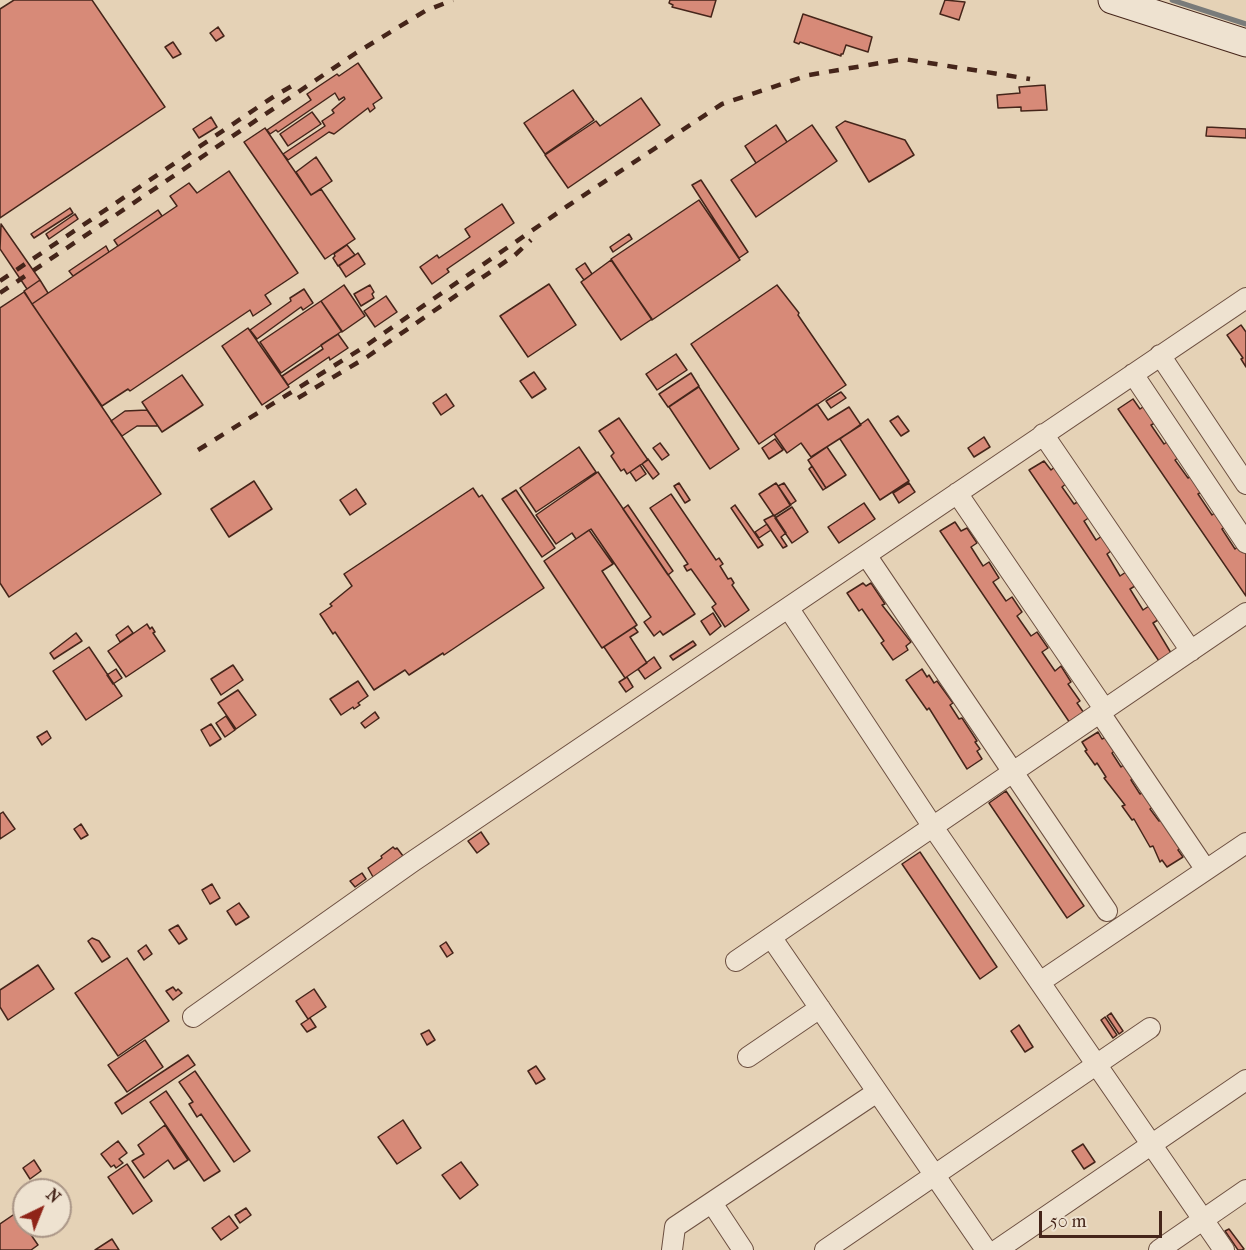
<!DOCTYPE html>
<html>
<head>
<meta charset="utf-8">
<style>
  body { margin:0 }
  #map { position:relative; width:1246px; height:1250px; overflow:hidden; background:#e5d2b6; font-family:"IM FELL French Canon",serif }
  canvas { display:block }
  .north { position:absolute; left:12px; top:1178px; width:60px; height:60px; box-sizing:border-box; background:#eee2d0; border:2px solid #aa9687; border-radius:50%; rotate:43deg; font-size:16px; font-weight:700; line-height:24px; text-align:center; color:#45251a }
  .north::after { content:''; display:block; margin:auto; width:21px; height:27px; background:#8f2418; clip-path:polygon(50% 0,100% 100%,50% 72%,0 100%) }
  .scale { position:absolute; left:1039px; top:1211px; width:123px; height:27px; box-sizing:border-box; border:3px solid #45251a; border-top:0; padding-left:8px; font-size:18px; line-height:21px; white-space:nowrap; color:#45251a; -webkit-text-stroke:4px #eee2d0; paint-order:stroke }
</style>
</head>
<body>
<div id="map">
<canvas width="1246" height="1250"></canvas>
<div class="north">N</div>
<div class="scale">50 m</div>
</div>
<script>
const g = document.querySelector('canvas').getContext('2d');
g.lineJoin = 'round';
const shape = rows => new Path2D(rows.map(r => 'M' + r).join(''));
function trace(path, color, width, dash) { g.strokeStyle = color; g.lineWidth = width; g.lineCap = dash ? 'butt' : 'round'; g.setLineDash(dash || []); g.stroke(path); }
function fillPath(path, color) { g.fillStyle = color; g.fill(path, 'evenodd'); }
const stream = shape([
  [1172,0,1246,24]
]);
const building = shape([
  [14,0,92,0,165,107,0,218,0,9,14,0],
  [670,0,716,0,711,17,672,7,673,5,669,3,670,0],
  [945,0,965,2,959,20,940,14,945,0],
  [803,14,872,37,868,52,846,45,843,54,841,54,841,56,800,42,799,44,794,42,803,14],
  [218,27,224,36,216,41,210,33,218,27],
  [173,42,181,54,173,58,165,47,173,42],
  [358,63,382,98,373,104,375,108,370,112,368,108,334,134,329,132,288,160,283,154,325,126,322,121,334,113,332,110,345,99,344,97,339,100,335,93,278,132,276,130,270,134,267,130,311,100,307,94,337,74,339,76,358,63],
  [1045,85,1047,110,1021,111,1021,107,998,108,997,95,1020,93,1019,87,1045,85],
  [573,90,594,120,545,154,524,123,573,90],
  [641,98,660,125,568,188,545,155,596,121,600,126,641,98],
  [312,112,321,124,288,146,280,134,312,112],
  [211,117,217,127,199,138,193,129,211,117],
  [845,121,905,140,914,155,869,182,836,127,845,121],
  [776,125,787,142,756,163,745,146,776,125],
  [812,125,837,161,756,217,731,180,812,125],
  [1207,127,1246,129,1246,138,1206,136,1207,127],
  [265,128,311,195,321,189,355,239,325,259,244,142,265,128],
  [316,157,332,181,311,195,296,172,316,157],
  [229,171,298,273,265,295,271,304,253,316,250,310,130,391,128,389,102,406,32,304,177,206,170,196,189,183,197,193,229,171],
  [701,180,748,252,739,258,692,185,701,180],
  [699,200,740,260,652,320,611,259,699,200],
  [502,204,514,223,447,269,449,272,432,284,420,267,437,255,439,258,470,237,465,229,502,204],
  [70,208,73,213,34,238,31,234,70,208],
  [158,210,162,216,118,246,114,240,158,210],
  [75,214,78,219,49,239,46,234,75,214],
  [1,224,40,280,27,289,0,249,1,224],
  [629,234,632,239,613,252,610,247,629,234],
  [347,245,355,255,338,266,333,258,335,256,334,254,347,245],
  [106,246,109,252,73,276,69,271,106,246],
  [358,253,365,264,346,277,339,266,358,253],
  [611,260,652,319,621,340,581,282,611,260],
  [585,263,592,274,584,280,576,269,585,263],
  [40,280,48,293,32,304,24,291,40,280],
  [549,284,576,325,528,357,500,316,549,284],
  [344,285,365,316,342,332,321,301,344,285],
  [370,285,374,292,372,294,374,298,361,306,354,294,370,285],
  [777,285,799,313,798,315,846,385,759,444,691,344,777,285],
  [304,289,313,303,303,310,301,307,257,339,250,330,291,301,290,298,304,289],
  [24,292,161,494,9,597,0,583,0,308,24,292],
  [386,296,397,312,375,327,364,311,386,296],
  [321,301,342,331,281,373,260,342,321,301],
  [1241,325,1246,332,1246,367,1241,359,1243,358,1227,335,1241,325],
  [248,328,289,387,262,405,222,346,248,328],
  [338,334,348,348,330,360,329,357,288,385,282,376,323,349,321,345,338,334],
  [676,354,687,370,657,390,646,374,676,354],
  [534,372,546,389,532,398,520,381,534,372],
  [691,373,699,386,668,407,659,394,691,373],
  [182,375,203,405,162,432,142,402,182,375],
  [699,387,739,449,710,469,669,407,699,387],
  [841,392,846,398,831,408,826,401,841,392],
  [446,394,454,406,441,415,433,403,446,394],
  [1133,399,1140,409,1146,405,1157,422,1151,425,1164,444,1170,440,1181,456,1175,460,1188,478,1193,475,1203,491,1198,494,1212,515,1217,511,1227,526,1222,529,1235,549,1240,545,1246,554,1246,596,1118,409,1133,399],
  [817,404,828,420,849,407,861,425,811,457,801,443,787,453,774,434,817,404],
  [147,410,158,426,137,426,122,436,111,421,125,411,147,410],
  [898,416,909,431,901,436,890,421,898,416],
  [619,418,648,460,627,474,624,469,621,471,611,456,614,453,599,431,619,418],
  [868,419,909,481,880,500,840,439,868,419],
  [984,437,990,447,974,457,968,448,984,437],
  [775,439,783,450,769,459,762,448,775,439],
  [660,443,669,455,662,460,653,448,660,443],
  [579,447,596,472,536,512,520,488,579,447],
  [827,447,846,475,826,488,808,460,827,447],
  [648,459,659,474,653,479,642,464,648,459],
  [1044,461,1051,470,1056,466,1067,483,1062,487,1074,504,1079,501,1090,517,1084,521,1096,540,1102,536,1111,551,1107,554,1120,576,1126,572,1135,586,1130,589,1143,610,1149,606,1158,620,1153,623,1171,653,1159,661,1029,470,1044,461],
  [640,465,646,474,636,481,630,472,640,465],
  [812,466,826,488,823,490,809,469,812,466],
  [598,472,695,614,663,635,660,631,654,636,644,622,651,617,591,529,576,539,572,533,556,544,536,515,598,472],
  [254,481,272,509,229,537,211,509,254,481],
  [679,483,690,500,685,503,674,486,679,483],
  [776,483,791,505,774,516,759,494,776,483],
  [784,483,796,501,790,505,778,486,784,483],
  [909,483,915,492,899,503,893,493,909,483],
  [473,488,479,497,482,495,544,588,444,655,443,653,409,675,405,670,374,690,335,632,333,634,320,614,332,606,330,604,352,586,344,574,473,488],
  [356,489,366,504,350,515,340,500,356,489],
  [516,490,555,548,542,557,502,499,516,490],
  [671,494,716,560,719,558,723,564,720,566,728,579,731,578,734,583,732,585,749,610,725,627,712,607,716,604,691,569,687,571,684,566,688,564,650,508,671,494],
  [864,503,875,519,839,543,828,527,864,503],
  [628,505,673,571,668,575,623,509,628,505],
  [735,505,763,545,758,548,731,508,735,505],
  [792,507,808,532,792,543,775,518,792,507],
  [774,515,786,533,781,537,787,546,783,548,764,520,774,515],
  [955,522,961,531,967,528,977,543,971,547,983,566,989,562,999,578,993,582,1006,601,1012,597,1022,612,1017,616,1031,636,1037,632,1048,648,1042,652,1055,671,1061,666,1071,682,1068,684,1080,701,1077,703,1084,713,1070,723,940,531,955,522],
  [767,524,771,530,759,538,755,532,767,524],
  [589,530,613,564,602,571,637,625,602,648,544,561,589,530],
  [863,583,866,586,871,583,885,604,882,605,911,642,906,646,908,650,893,660,881,643,884,641,862,609,859,611,847,593,863,583],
  [713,613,721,626,710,635,701,621,713,613],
  [147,624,150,629,152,627,155,632,153,633,165,651,126,677,108,651,147,624],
  [128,626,133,633,120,642,116,635,128,626],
  [634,627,638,632,630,637,647,663,625,678,604,647,634,627],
  [76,633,82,641,54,659,50,653,76,633],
  [693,641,696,645,673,660,670,656,693,641],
  [89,647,122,696,86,720,53,671,89,647],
  [654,657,661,668,645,679,638,669,654,657],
  [233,665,243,680,221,695,211,679,233,665],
  [116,669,122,678,113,684,107,675,116,669],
  [922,669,927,677,929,675,934,683,937,681,953,703,950,705,959,719,962,718,977,741,975,742,980,749,977,751,982,759,967,769,929,708,927,710,906,680,922,669],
  [627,677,633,687,626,692,619,682,627,677],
  [358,681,368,696,358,703,360,705,354,709,353,707,341,715,330,699,358,681],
  [238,690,256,715,236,729,218,703,238,690],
  [375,712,379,718,365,728,361,723,375,712],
  [226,716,235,730,225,737,216,723,226,716],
  [211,724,221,739,210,746,201,730,211,724],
  [47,731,51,738,42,745,37,737,47,731],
  [1098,732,1102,739,1108,736,1117,749,1112,753,1121,767,1126,763,1136,777,1131,780,1140,794,1145,791,1155,805,1150,809,1159,821,1164,818,1180,848,1178,850,1183,857,1167,867,1162,860,1160,862,1153,846,1150,847,1134,819,1132,820,1122,806,1125,805,1104,778,1106,777,1097,763,1095,765,1085,751,1087,750,1082,742,1098,732],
  [1006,791,1084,906,1067,918,989,803,1006,791],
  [3,812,15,829,0,839,0,814,3,812],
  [81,824,88,835,81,839,74,829,81,824],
  [481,832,489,844,477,853,468,841,481,832],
  [393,847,395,849,397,848,403,856,373,877,368,868,382,858,381,856,393,847],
  [920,852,997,967,980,979,902,864,920,852],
  [362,873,366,879,355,887,350,881,362,873],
  [212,884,220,898,210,904,202,890,212,884],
  [239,903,249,917,236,925,227,911,239,903],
  [178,925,187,939,179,944,169,930,178,925],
  [92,938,99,941,110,957,102,962,88,941,92,938],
  [446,942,453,953,447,957,440,946,446,942],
  [146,945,152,954,144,960,138,951,146,945],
  [127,958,169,1021,118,1056,75,993,127,958],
  [38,965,54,989,8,1020,0,1007,0,990,38,965],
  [173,987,176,991,178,989,182,993,173,1000,166,991,173,987],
  [314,989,326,1007,308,1019,296,1001,314,989],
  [1111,1013,1123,1031,1119,1034,1107,1016,1111,1013],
  [1105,1017,1117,1035,1113,1038,1101,1020,1105,1017],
  [310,1018,316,1027,307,1032,301,1024,310,1018],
  [1019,1025,1033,1047,1025,1052,1011,1031,1019,1025],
  [429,1030,435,1040,427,1045,421,1034,429,1030],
  [145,1040,163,1067,127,1092,108,1065,145,1040],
  [188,1055,195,1065,122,1114,115,1103,188,1055],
  [536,1066,545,1079,536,1084,528,1071,536,1066],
  [195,1071,250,1151,234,1162,201,1114,197,1117,189,1104,193,1102,179,1082,195,1071],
  [166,1091,220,1171,204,1181,150,1102,166,1091],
  [403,1120,421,1148,397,1164,378,1137,403,1120],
  [165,1125,188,1160,174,1169,168,1160,144,1178,132,1161,144,1154,138,1145,165,1125],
  [118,1141,127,1153,119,1159,123,1163,116,1168,114,1165,111,1167,101,1154,118,1141],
  [1083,1144,1095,1162,1084,1169,1072,1151,1083,1144],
  [34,1160,41,1171,30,1179,23,1168,34,1160],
  [461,1162,478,1185,460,1199,442,1175,461,1162],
  [127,1164,152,1201,133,1214,108,1177,127,1164],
  [246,1208,251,1215,240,1223,235,1215,246,1208],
  [16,1213,38,1245,31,1250,0,1250,0,1224,16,1213],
  [229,1216,238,1228,221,1240,212,1228,229,1216],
  [1229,1229,1244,1249,1242,1250,1238,1250,1225,1231,1229,1229],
  [112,1239,119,1250,95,1250,112,1239]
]);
const street = shape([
  [1160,355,1246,484],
  [1133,374,1246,543],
  [1043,434,1191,651],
  [957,493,1105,710],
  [866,555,1107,911],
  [789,609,933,827,1224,1250],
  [1100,713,1206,870],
  [771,937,986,1250],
  [736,961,1246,613],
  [1040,982,1246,843],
  [193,1017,412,862,1246,298],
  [748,1057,820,1008],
  [712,1203,743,1250],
  [672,1250,675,1227,877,1092],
  [825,1250,1150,1028],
  [997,1250,1246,1080],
  [1159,1250,1246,1190]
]);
const secondary = shape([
  [1112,0,1246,43]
]);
const rail = shape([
  [0,281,276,95,297,83],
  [0,293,356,53,425,11,453,0],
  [298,398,367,357,515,255,531,240],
  [198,450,361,349,566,207,722,104,809,75,904,59,1030,79]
]);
trace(stream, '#797b7a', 5);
fillPath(building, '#d78a78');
trace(building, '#45251a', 1.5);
trace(street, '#6d5041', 22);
trace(secondary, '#45251a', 29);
trace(street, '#eee2d0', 20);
trace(secondary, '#eee2d0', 27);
trace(rail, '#45251a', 4.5, [10, 10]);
</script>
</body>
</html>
